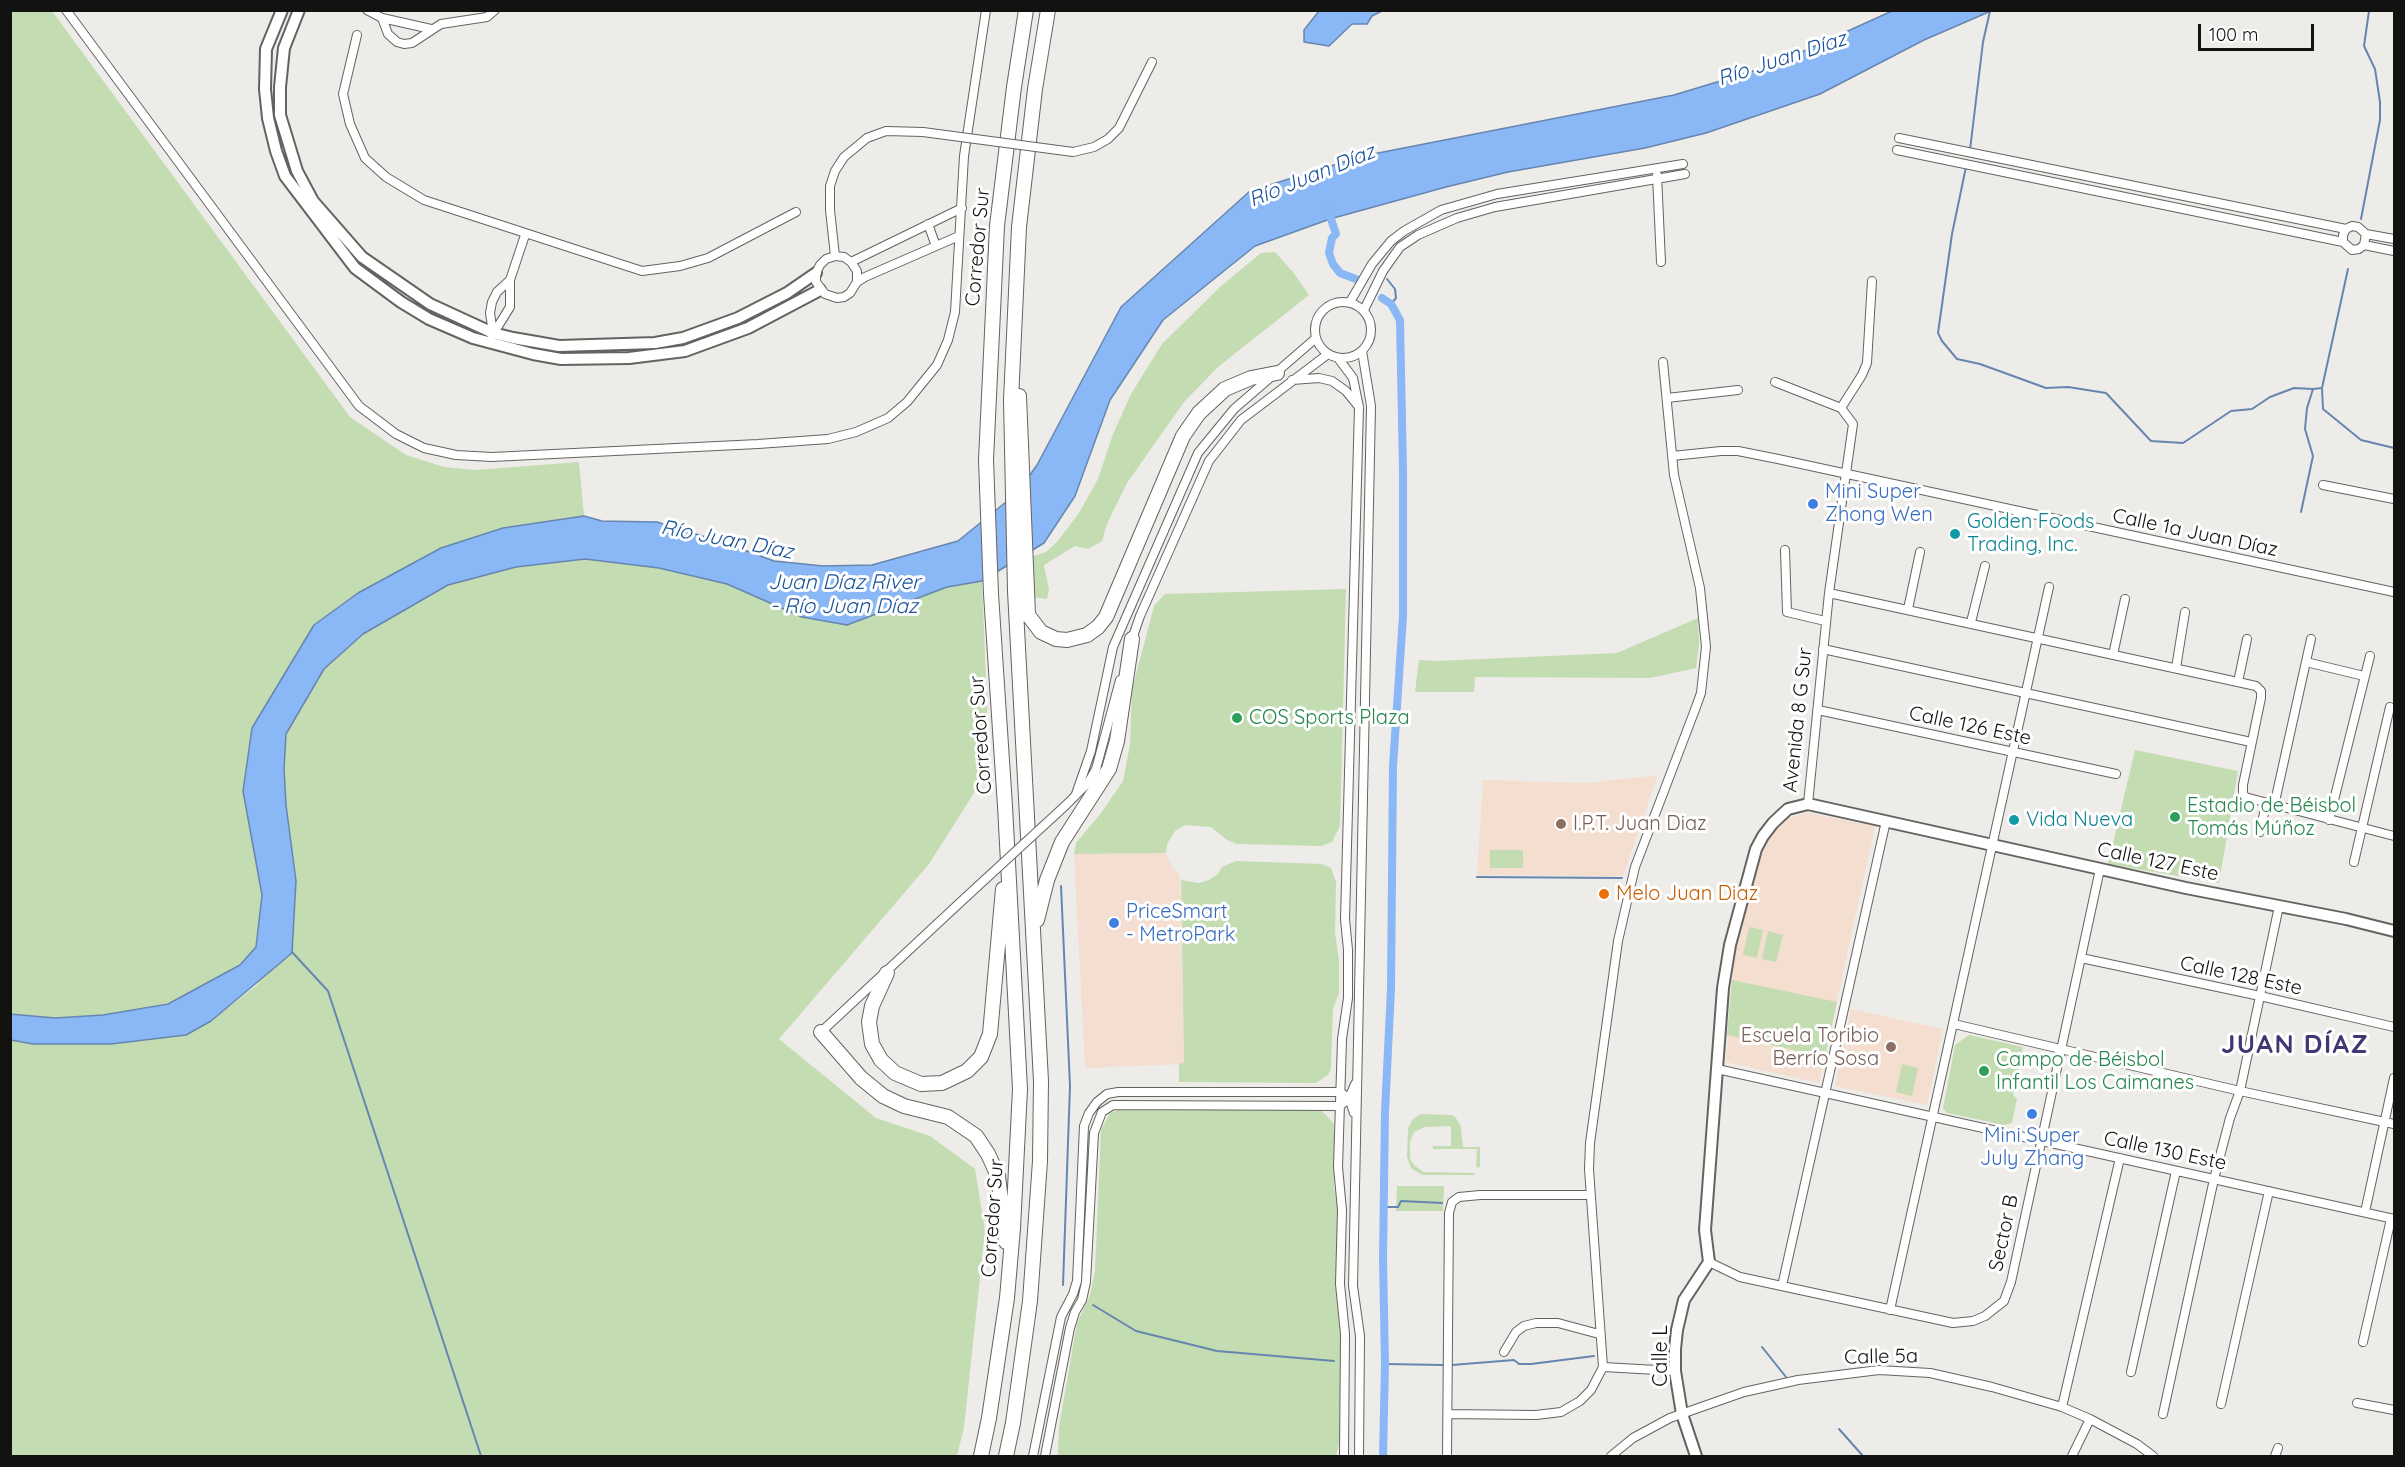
<!DOCTYPE html>
<html>
<head>
<meta charset="utf-8">
<style>
  body { margin:0 }
  #map { position:relative; width:2405px; height:1467px; overflow:hidden; background:#eeece8; font-family:Quicksand,sans-serif }
  canvas { display:block }
  .frame { position:absolute; inset:0; border:12px solid #121210; pointer-events:none }
  .scale { position:absolute; left:2198px; top:24px; width:116px; height:27px; box-sizing:border-box; border:3px solid #121210; border-top:0; padding-left:8px; font-size:18px; line-height:21px; white-space:nowrap; color:#121210; -webkit-text-stroke:4px #fff; paint-order:stroke }
</style>
</head>
<body>
<div id="map">
<canvas width="2405" height="1467"></canvas>
<div class="frame"></div>
<div class="scale">100 m</div>
</div>
<script>
const g = document.querySelector('canvas').getContext('2d');
g.lineJoin = 'round';
function fillPath(path, color) { g.fillStyle = color; g.fill(path, 'evenodd'); }
const shape = rows => new Path2D(rows.map(r => 'M' + r).join(''));
function trace(path, color, width, dash) { g.strokeStyle = color; g.lineWidth = width; g.lineCap = dash ? 'butt' : 'round'; g.setLineDash(dash || []); g.stroke(path); }
function label(font, color, halo, rows, align = 'center') {
  g.font = font + ' Quicksand,sans-serif'; g.lineWidth = 6; g.setLineDash([]); g.textBaseline = 'middle'; g.strokeStyle = halo; g.fillStyle = color; for (const [text, x, y, turn = 0] of rows) {
    g.save(); g.translate(x, y); g.rotate((+turn || 0) * Math.PI / 180); g.textAlign = isNaN(turn) ? turn : align; if (halo) g.strokeText(text, 0, 0); g.fillText(text, 0, 0); g.restore();
  }
}
const commercial = shape([
  [1166,853,1172,867,1180,876,1184,1064,1085,1068,1074,854]
]);
const education = shape([
  [1658,775,1623,876,1477,875,1483,780,1589,783],
  [1808,813,1875,826,1819,1083,1726,1062,1735,950,1762,844,1772,828,1788,818],
  [1851,1009,1943,1029,1927,1105,1835,1086]
]);
const green = shape([
  [10,11,52,11,350,417,406,455,444,467,476,470,579,462,584,516,503,528,358,593,243,791,262,895,256,947,240,965,168,1003,103,1015,55,1018,11,1014],
  [1275,252,1293,272,1309,295,1218,367,1184,402,1127,483,1107,524,1102,541,1088,549,1075,546,1044,565,1049,589,1047,599,1032,597,1031,557,1046,552,1057,542,1079,513,1098,479,1113,434,1131,394,1162,344,1220,287,1261,253],
  [585,559,659,568,727,584,802,617,905,601,947,587,982,581,988,729,974,793,929,864,779,1039,876,1118,930,1136,975,1169,985,1231,964,1427,957,1456,11,1456,10,1040,33,1044,111,1044,186,1035,211,1021,258,984,296,881,286,805,284,769,286,734,324,669,363,634,448,585,516,567],
  [1346,589,1340,826,1332,842,1321,846,1237,844,1227,840,1211,827,1185,825,1175,831,1167,844,1166,853,1074,854,1076,843,1101,813,1123,781,1130,745,1132,690,1154,606,1165,594],
  [1698,618,1699,645,1696,668,1650,678,1475,677,1474,692,1415,692,1419,660,1436,661,1617,653],
  [2135,750,2238,771,2219,883,2108,864],
  [1490,850,1523,850,1523,868,1490,868],
  [1236,861,1322,864,1331,868,1333,874,1336,882,1335,933,1339,961,1339,993,1333,1009,1331,1068,1328,1075,1316,1083,1179,1082,1179,1064,1184,1063,1181,880,1199,883,1209,880,1218,874,1222,867],
  [1749,927,1763,930,1757,958,1743,955],
  [1768,931,1783,935,1776,962,1762,959],
  [1732,980,1837,1002,1825,1057,1727,1035],
  [1969,1035,2023,1047,2013,1095,2017,1099,2012,1123,2004,1125,1947,1113,1943,1108,1955,1045],
  [1902,1064,1918,1068,1912,1096,1896,1092],
  [1126,1107,1321,1110,1334,1124,1334,1188,1338,1210,1337,1286,1342,1330,1341,1435,1336,1456,1058,1456,1059,1427,1077,1323,1090,1295,1095,1271,1101,1130,1110,1113],
  [1421,1114,1452,1115,1456,1118,1461,1127,1463,1147,1480,1147,1480,1166,1479,1168,1476,1166,1477,1149,1433,1149,1433,1146,1451,1146,1451,1126,1425,1127,1414,1132,1410,1142,1410,1159,1414,1165,1423,1172,1476,1173,1474,1175,1422,1175,1411,1168,1407,1157,1408,1128,1413,1119],
  [1397,1186,1444,1186,1443,1211,1396,1211]
]);
const water = shape([
  [1319,11,1319,10,1382,11,1372,16,1367,24,1352,24,1329,46,1304,42,1304,30,1319,11],
  [1892,11,1991,11,1924,40,1820,94,1706,133,1645,148,1508,172,1446,187,1330,219,1255,246,1163,320,1110,400,1075,496,1044,543,982,581,947,587,847,625,802,617,727,584,659,568,585,559,516,567,448,585,363,634,324,669,286,734,284,769,286,805,296,881,292,953,211,1021,186,1035,111,1044,33,1044,11,1040,10,1014,55,1018,103,1015,168,1004,240,965,256,947,262,895,243,791,252,728,314,625,358,593,441,548,503,528,584,516,602,521,657,522,728,544,774,561,823,566,872,565,958,541,1017,493,1037,465,1121,307,1250,191,1363,156,1674,95,1773,65,1892,11]
]);
const stream = shape([
  [1970,150,1983,42,1990,11],
  [1966,167,1952,234,1938,333,1942,341,1957,359,1980,364,2046,388,2068,387,2106,393,2151,441,2183,443,2231,411,2252,409,2270,397,2294,388,2313,389],
  [2361,219,2380,120,2380,102,2375,69,2364,46,2369,11],
  [2348,269,2322,388,2323,409,2361,440,2394,448],
  [1387,279,1395,289,1396,298,1391,304],
  [2301,512,2313,456,2305,429,2307,408,2313,389,2322,388],
  [1477,877,1622,878],
  [1061,886,1070,1086,1063,1285],
  [292,952,328,991,481,1456],
  [1383,1207,1398,1207,1401,1201,1442,1203],
  [1093,1305,1136,1331,1217,1351,1334,1361],
  [1762,1347,1786,1377],
  [1385,1364,1443,1365],
  [1452,1365,1514,1360,1519,1364,1531,1364,1594,1356],
  [1839,1429,1863,1456]
]);
const canal = shape([
  [1327,207,1336,234,1332,238,1329,253,1333,264,1340,273,1356,279],
  [1382,298,1391,304,1400,320,1403,469,1403,616,1393,766,1391,988,1385,1112,1383,1259,1385,1364,1383,1456]
]);
const street = shape([
  [66,10,359,406,396,434,424,448,456,455,492,457,758,444,828,439,856,432,888,418,907,402,937,365,948,340,955,312,964,156,986,10],
  [367,10,382,18,431,29],
  [382,18,388,34,397,42,404,44,412,43,441,24,487,17,495,10],
  [357,35,343,94,350,124,365,158,386,177,424,200,642,271,680,266,708,258,796,212],
  [1899,138,2346,229],
  [1897,150,2343,242],
  [1073,152,1094,147,1108,139,1119,128,1152,62],
  [1657,175,1661,262],
  [928,224,936,246],
  [2366,234,2364,245,2359,249,2352,250,2343,242,2343,235,2346,229,2352,226,2358,227,2366,234,2394,239],
  [2364,245,2394,251],
  [835,256,830,210,830,186,835,171,844,157,867,138,886,131,923,132],
  [851,262,962,208],
  [857,282,857,271,851,262,844,257,835,256,826,259,820,265,816,273,816,282,825,294,837,298,844,297,850,293,857,282,865,277,959,236],
  '1315 330a28 28 0 1 1 56 0a28 28 0 1 1-56 0Z',
  [1350,302,1372,264,1391,241,1404,231,1441,210,1497,194,1683,164],
  [1364,310,1383,271,1400,247,1418,235,1457,218,1495,207,1685,174],
  [493,333,490,313,492,302,497,292,510,280],
  [492,336,510,307,510,280,525,235],
  [1338,358,1353,378,1359,407,1345,919,1348,950,1348,998,1342,1039,1338,1167,1342,1210,1340,1284,1345,1334,1344,1456],
  [1292,380,1319,378,1332,381,1346,391,1359,407],
  [1775,382,1841,408,1853,424,1829,593,1808,804],
  [1667,398,1738,390],
  [1841,408,1862,375,1867,363,1872,281],
  [1672,456,1721,451,1738,451,1778,459,2394,592],
  [2323,485,2394,499],
  [1785,550,1787,612,1825,621],
  [1829,593,2256,686,2261,691,2261,698,2243,785,2243,793,2245,797,2394,836],
  [1908,609,1920,552],
  [1971,622,1985,566],
  [1131,642,1140,616,1209,461,1241,420,1328,354],
  [1823,649,2251,742],
  [2113,655,2125,599],
  [2306,662,2364,676],
  [2176,668,2185,612],
  [2238,682,2247,639],
  [1818,710,2116,774],
  [1076,794,1091,751,1113,647,1198,453,1234,409,1316,338],
  [1066,805,1088,783,1096,769,1120,680],
  [2274,806,2311,639],
  [2329,820,2370,656],
  [2260,832,2266,804],
  [2354,862,2390,707],
  [2081,958,2260,996,2394,1027],
  [1954,1024,2240,1091,2394,1124],
  [821,1032,966,897],
  [1717,1069,2394,1219],
  [2365,1212,2394,1078],
  [1709,1262,1740,1277,1953,1323,1973,1321,1985,1316,2004,1301,2011,1282,2100,869],
  [1782,1286,1886,821],
  [1890,1310,2049,587],
  [2363,1342,2391,1219],
  [1504,1352,1516,1332,1524,1326,1536,1323,1558,1323,1599,1334],
  [1603,1367,1675,1371],
  [2131,1372,2176,1171],
  [2357,1403,2394,1410],
  [2221,1404,2269,1191],
  [2062,1407,2120,1158],
  [1448,1414,1536,1415,1561,1412,1580,1401,1591,1390,1603,1367,1589,1169,1590,1143,1618,941,1635,867,1696,707,1701,693,1706,647,1700,588,1674,475,1663,362],
  [2163,1414,2214,1179,2230,1118,2240,1091,2279,906],
  [1033,1456,1061,1317,1073,1294,1077,1281,1084,1126,1089,1113,1097,1102,1107,1094,1118,1092,1340,1092,1349,1098,1354,1113],
  [1045,1456,1070,1328,1075,1312,1082,1300,1086,1282,1094,1133,1102,1112,1113,1105,1340,1106,1349,1098,1355,1084],
  [1359,1456,1360,1336,1353,1286,1371,406,1362,351],
  [1447,1456,1449,1213,1452,1202,1459,1197,1480,1195,1590,1195],
  [1611,1456,1633,1438,1670,1418,1744,1392,1798,1380,1879,1370,1930,1373,1992,1387,2062,1407,2090,1419,2137,1444,2153,1456],
  [2072,1456,2090,1419],
  [2275,1456,2278,1448]
]);
const secondary = shape([
  [282,10,266,49,265,89,268,118,276,151,285,176,355,268,401,302,429,319,473,338,533,354,561,359,629,358,685,351,748,328,820,290],
  [299,10,284,48,280,87,280,115,297,171,313,201,362,257,430,304,493,333,513,338,559,346,655,343,683,338,738,318,787,293,816,273],
  [1696,1456,1682,1414,1675,1371,1675,1349,1677,1330,1684,1300,1709,1262,1705,1230,1723,988,1730,945,1756,849,1763,836,1773,823,1788,809,1808,804,2186,888,2346,919,2394,931]
]);
const highway = shape([
  [1019,396,1028,615,1041,632,1056,639,1067,640,1087,635,1098,627,1106,617,1183,436,1199,413,1225,389,1251,378,1277,373],
  [1037,920,1047,880,1062,842,1109,769,1117,741,1132,639],
  [887,973,872,1006,869,1022,872,1044,881,1060,895,1073,921,1084,942,1083,967,1071,981,1057,990,1034,1003,889],
  [821,1032,861,1078,883,1096,904,1106,948,1117,976,1136,988,1154,998,1176,1006,1242],
  [981,1456,989,1418,1007,1298,1013,1228,1020,1089,1005,806,991,594,986,460,997,226,1014,87,1026,10],
  [1006,1456,1013,1423,1030,1301,1040,1161,1041,1081,1015,591,1011,400,1019,227,1035,89,1048,10]
]);
const streetBridge = shape([
  [923,132,1073,152],
  [966,897,1066,805]
]);
const markers = [
  [1813,504,6,"#3f7fe0"],
  [1955,534,6,"#0f9aa8"],
  [1237,718,6,"#2e9e5b"],
  [2175,817,6,"#2e9e5b"],
  [2014,820,6,"#0f9aa8"],
  [1561,824,6,"#8d6e63"],
  [1604,894,6,"#e8710a"],
  [1114,923,6,"#3f7fe0"],
  [1891,1047,6,"#8d6e63"],
  [1984,1071,6,"#2e9e5b"],
  [2032,1114,6,"#3f7fe0"]
];
const streetNames = [
  ["Corredor Sur",978,247,-85],
  ["Calle 1a Juan Díaz",2195,533,12],
  ["Avenida 8 G Sur",1798,720,-84],
  ["Calle 126 Este",1970,726,12],
  ["Corredor Sur",981,735,-94],
  ["Calle 127 Este",2158,862,12],
  ["Calle 128 Este",2241,976,12],
  ["Calle 130 Este",2165,1151,12],
  ["Corredor Sur",993,1218,-86],
  ["Sector B",2004,1233,-78],
  ["Calle L",1661,1356,-90],
  ["Calle 5a",1881,1357,-1]
];
const shopNames = [
  ["Mini Super",1825,492],
  ["Zhong Wen",1825,515],
  ["PriceSmart",1126,912],
  ["- MetroPark",1126,935],
  ["Mini Super",2032,1136,"center"],
  ["July Zhang",2032,1159,"center"]
];
const cultureNames = [
  ["Golden Foods",1967,522],
  ["Trading, Inc.",1967,545],
  ["Vida Nueva",2026,820]
];
const leisureNames = [
  ["COS Sports Plaza",1249,718],
  ["Estadio de Béisbol",2187,806],
  ["Tomás Múñoz",2187,829],
  ["Campo de Béisbol",1996,1060],
  ["Infantil Los Caimanes",1996,1083]
];
const educationNames = [
  ["I.P.T. Juan Diaz",1573,824],
  ["Escuela Toribio",1879,1036,"right"],
  ["Berrío Sosa",1879,1059,"right"]
];
const foodNames = [
  ["Melo Juan Diaz",1616,894]
];
const waterNames = [
  ["Río Juan Díaz",1782,59,-18],
  ["Río Juan Díaz",1312,176,-22],
  ["Río Juan Díaz",727,540,11],
  ["Juan Díaz River",844,583],
  ["- Río Juan Díaz",844,607]
];
const districtNames = [
  ["JUAN DÍAZ",2295,1045]
];
fillPath(commercial, '#f4ddd1');
fillPath(education, '#f3ded0');
fillPath(green, '#c3dcb2');
fillPath(water, '#8ab7f5');
trace(water, '#6686b0', 1.5);
trace(stream, '#6686b0', 2);
trace(canal, '#8ab7f5', 8);
trace(street, '#656360', 10);
trace(secondary, '#656360', 14);
trace(highway, '#656360', 16);
trace(street, '#fff', 8);
trace(secondary, '#fff', 10);
trace(highway, '#fff', 14);
trace(streetBridge, '#656360', 10, []);
trace(streetBridge, '#fff', 8);
for (const [x, y, r, color] of markers) { const dot = new Path2D(); dot.arc(x, y, r, 0, 2 * Math.PI); g.fillStyle = color; g.fill(dot); trace(dot, '#fff', 2); }
label('20px', '#121210', '#fff', streetNames);
label('20px', '#366cbe', '#fff', shopNames, 'left');
label('20px', '#0d838f', '#fff', cultureNames, 'left');
label('20px', '#27864d', '#fff', leisureNames, 'left');
label('20px', '#785e54', '#fff', educationNames, 'left');
label('20px', '#c56008', '#fff', foodNames, 'left');
label('italic 21px', '#19529b', '#fff', waterNames);
g.letterSpacing = '1.5px';
label('bold 26px', '#413773', '#fff', districtNames);
g.letterSpacing = '0px';
</script>
</body>
</html>
